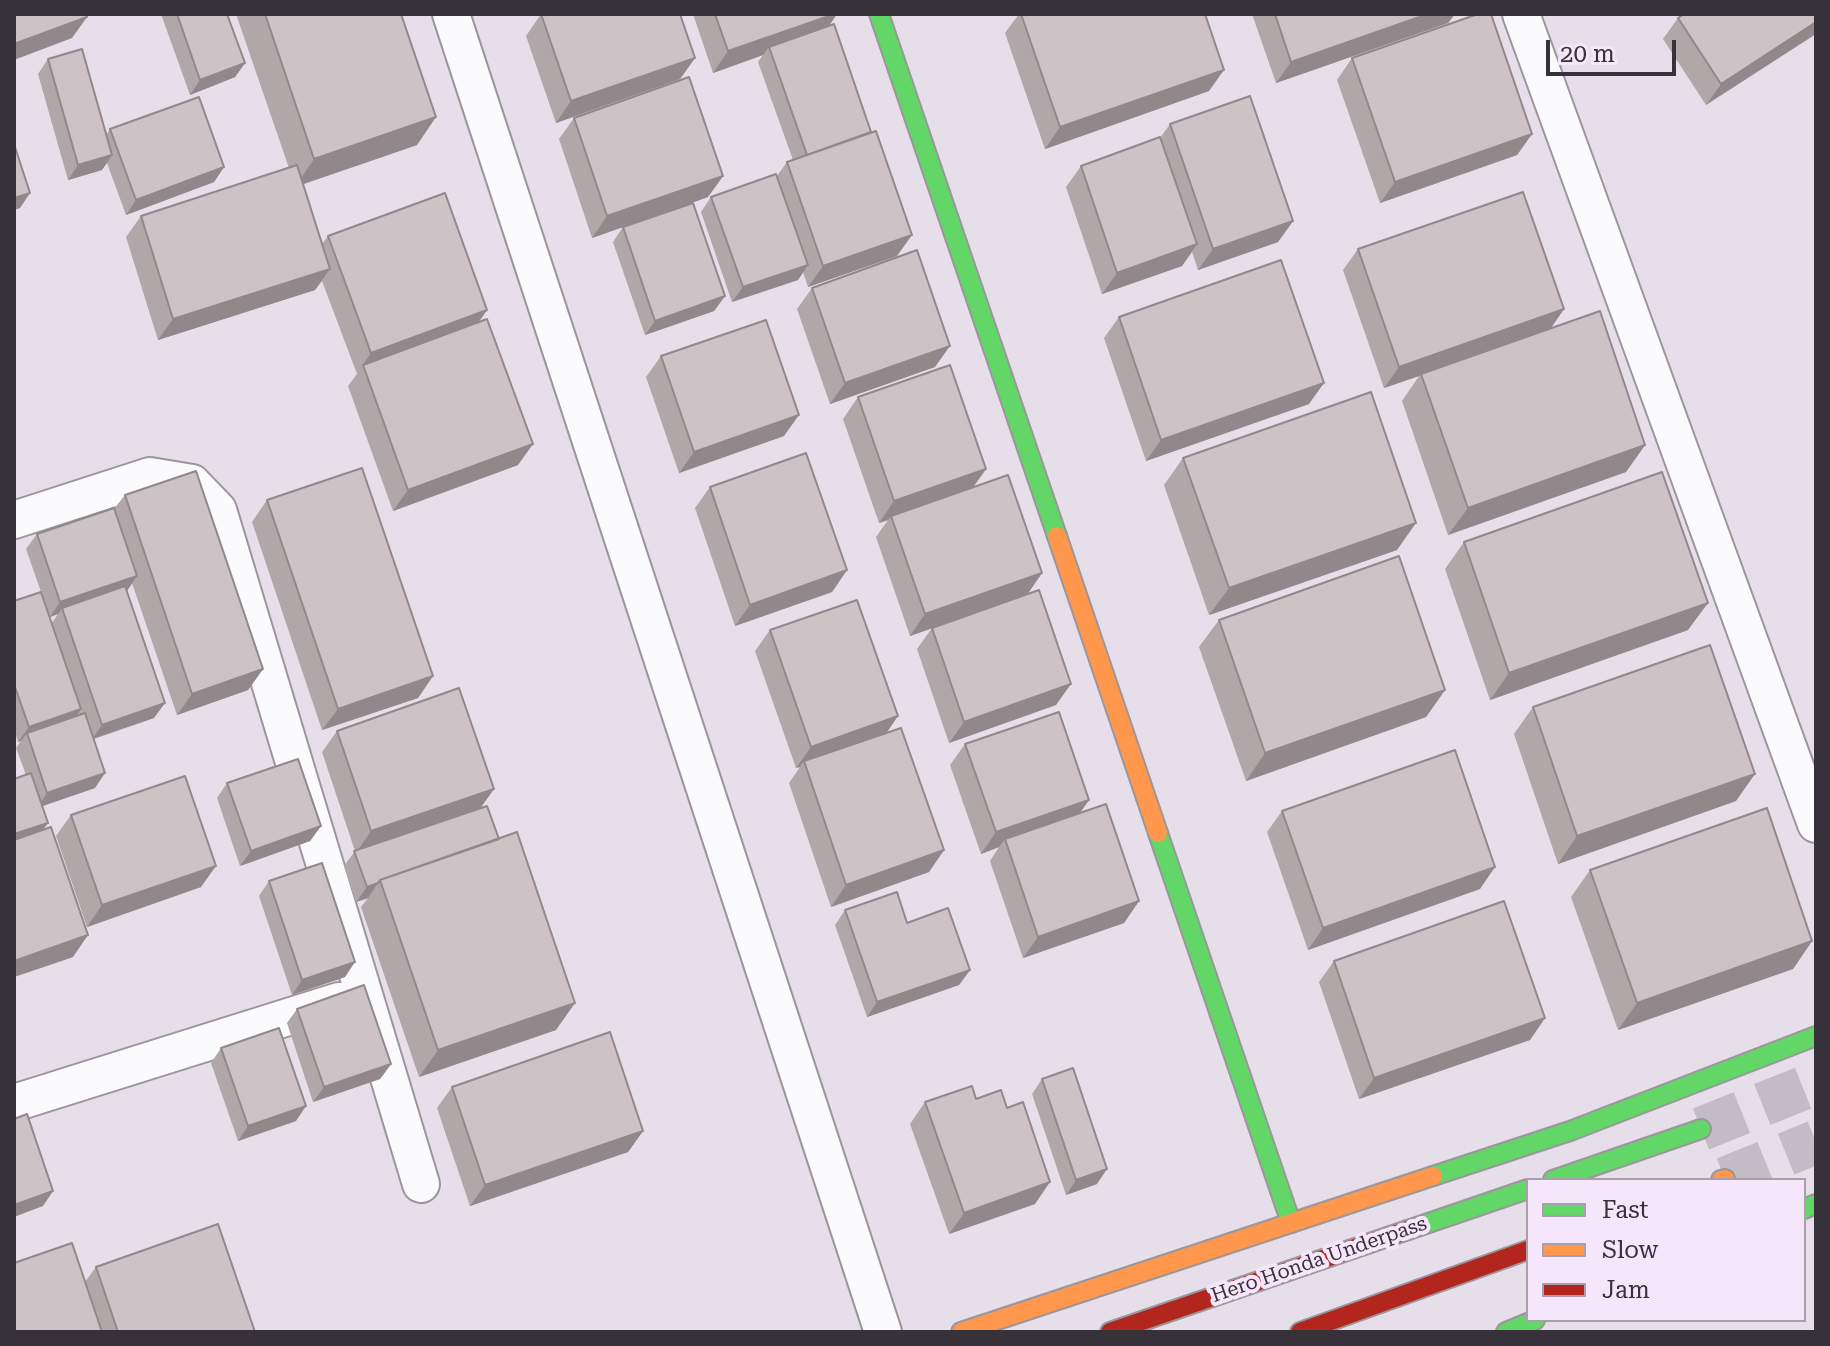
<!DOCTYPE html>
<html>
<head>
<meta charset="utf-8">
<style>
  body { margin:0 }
  #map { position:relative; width:1830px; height:1346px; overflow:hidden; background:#e6dee8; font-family:"Roboto Serif",serif }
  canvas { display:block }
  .frame { position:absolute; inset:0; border:16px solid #373139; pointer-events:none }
  .legend { position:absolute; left:1526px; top:1178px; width:280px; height:144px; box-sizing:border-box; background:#f6e6fb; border:2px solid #aa9ead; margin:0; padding:10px 14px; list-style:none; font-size:24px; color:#373139 }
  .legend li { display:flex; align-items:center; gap:16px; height:40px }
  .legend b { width:40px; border:2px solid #aa9ead }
  .scale { position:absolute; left:1546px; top:40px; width:130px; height:36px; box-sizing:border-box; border:4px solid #373139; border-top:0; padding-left:10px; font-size:24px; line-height:28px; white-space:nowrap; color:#373139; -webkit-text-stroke:6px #f6e6fb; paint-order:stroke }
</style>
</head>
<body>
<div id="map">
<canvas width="1830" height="1346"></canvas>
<div class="frame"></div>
<ul class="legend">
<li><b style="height:10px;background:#63d668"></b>Fast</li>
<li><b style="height:10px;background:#ff974d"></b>Slow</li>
<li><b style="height:10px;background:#b3261e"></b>Jam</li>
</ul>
<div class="scale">20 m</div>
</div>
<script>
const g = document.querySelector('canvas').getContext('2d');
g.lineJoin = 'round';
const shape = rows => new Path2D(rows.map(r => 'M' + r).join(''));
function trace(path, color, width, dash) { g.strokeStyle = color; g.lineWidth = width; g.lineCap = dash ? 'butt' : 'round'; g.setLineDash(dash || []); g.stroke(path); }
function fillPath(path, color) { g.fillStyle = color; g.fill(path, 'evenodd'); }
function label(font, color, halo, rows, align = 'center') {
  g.font = font + ' "Roboto Serif",serif'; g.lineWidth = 8; g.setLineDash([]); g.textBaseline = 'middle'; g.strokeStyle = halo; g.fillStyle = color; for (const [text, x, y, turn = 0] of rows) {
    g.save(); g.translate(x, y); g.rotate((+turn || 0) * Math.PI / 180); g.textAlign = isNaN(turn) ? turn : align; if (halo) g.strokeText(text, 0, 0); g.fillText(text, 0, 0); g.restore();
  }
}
const secondaryTunnel = shape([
  [1701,1129,1816,1083],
  [1725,1179,1816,1142]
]);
const street = shape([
  [451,14,883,1332],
  [1521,14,1816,824],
  [14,520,150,476,192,483,218,510,421,1184],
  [14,1103,339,1001]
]);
const fast = shape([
  [879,14,1057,536],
  [1158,833,1291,1223],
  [1433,1176,1570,1131,1816,1036],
  [1553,1180,1701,1129],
  [1804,1209,1816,1204],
  [1408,1230,1528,1189],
  [1506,1332,1535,1320]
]);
const slow = shape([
  [1057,536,1158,833],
  [1721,1180,1725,1179],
  [961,1332,1433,1176]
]);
const jam = shape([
  [1110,1332,1408,1230],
  [1300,1332,1528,1250]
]);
const wall = shape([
  [161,14,227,14,245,63,235,77,190,95],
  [236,14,401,14,417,145,303,184,322,244,328,236,487,310,479,322,518,465,393,511,348,386,357,374,322,281,315,290,158,340,126,237,141,216,289,168],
  [541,14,695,58,680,79,556,123,526,36],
  [693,14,837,14,829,26,897,256,808,287,803,272,798,280,732,302,701,212,711,197,777,176,787,162,793,160,758,62,763,55,713,73],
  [1019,14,1205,14,1209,91,1045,149,1005,33],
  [1252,14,1455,14,1448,23,1276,83],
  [1816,14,1706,105,1663,39,1678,18],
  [1352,58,1532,134,1517,155,1380,203,1337,80],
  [48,59,106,135,110,129,224,167,214,182,126,215,107,163,102,170,68,180,38,74],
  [574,118,723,176,708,197,592,238,559,139],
  [1170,124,1293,221,1278,242,1198,270,1192,252,1182,266,1102,294,1066,187,1081,166,1160,138],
  [623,227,725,296,714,311,645,335,613,242],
  [1358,249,1564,309,1550,328,1645,445,1626,472,1448,535,1402,401,1419,376,1384,388,1343,270],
  [812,288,935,367,830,404,797,309],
  [1119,317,1309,404,1146,461,1104,338],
  [661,356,784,436,679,473,646,377],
  [858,397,986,469,974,486,1042,573,1027,594,1056,705,949,743,917,649,932,628,910,636,876,537,888,520,879,523,843,419],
  [1183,458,1397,550,1209,615,1164,485],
  [710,487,847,570,832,592,735,626,695,508],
  [125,495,263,669,248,690,177,715,132,583,126,591,154,718,94,739,95,788,42,806,42,830,73,957,14,977,14,779,26,775,16,748,21,741,18,742,14,729,14,601,41,592,26,549,37,534,114,509],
  [58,614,52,623,50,617],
  [267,500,433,676,418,698,322,730,252,522],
  [1464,542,1688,630,1490,700,1445,569],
  [1219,620,1445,690,1426,717,1246,781,1199,647],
  [770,630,886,733,944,850,929,872,831,907,789,783,800,767,796,768,755,651],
  [1533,707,1736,801,1558,864,1514,734],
  [337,731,494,789,480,808,556,1030,419,1077,361,907,368,898,356,902,344,866,355,851,322,752],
  [965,744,1089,800,1080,813,1139,901,1124,923,1023,958,990,861,999,847,981,854,950,765],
  [227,783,321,826,310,841,240,866,217,798],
  [1282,811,1480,889,1308,950,1267,832],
  [71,815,201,887,87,927,56,836],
  [1590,870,1812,941,1793,969,1618,1030,1571,897],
  [269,881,345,977,292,995,259,896],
  [845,910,907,923,970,970,959,985,867,1017,835,925],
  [1334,961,1545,1018,1530,1040,1359,1099,1319,982],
  [297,1009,391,1064,380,1079,313,1102,287,1023],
  [221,1048,296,1121,238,1141,211,1063],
  [1042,1079,1097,1184,1066,1195,1032,1094],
  [452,1087,643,1131,628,1152,470,1206,437,1108],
  [976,1099,1035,1204,949,1234,910,1124,925,1102],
  [96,1267,255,1332,14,1332,85,1282]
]);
const shadedWall = shape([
  [835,14,837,14,823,34,769,47,763,55,713,73,728,51],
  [1428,14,1455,14,1448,23,1276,83,1291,62],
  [87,17,72,38,14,60,14,44],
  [1816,22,1816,34,1706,105,1721,84],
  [695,58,680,79,556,123,571,101],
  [245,63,235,77,190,95,200,80],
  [1224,70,1209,91,1045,149,1060,127],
  [436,117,417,145,295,187,314,159],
  [1532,134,1517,155,1380,203,1395,182],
  [112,155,102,170,68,180,78,165],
  [224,167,214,182,126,215,136,200],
  [723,176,708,197,592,238,607,216],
  [30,193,20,208,14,210,14,198],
  [1293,221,1278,242,1198,270,1213,249],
  [912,235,897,256,808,287,823,266],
  [1197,244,1182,266,1102,294,1117,273],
  [808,265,798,280,732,302,743,287],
  [330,269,315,290,158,340,173,319],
  [725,296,714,311,645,335,655,321],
  [1564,309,1549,331,1421,374,1419,376,1384,388,1399,367],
  [487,310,472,331,363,365,356,375,371,353],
  [950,346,935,367,830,404,845,383],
  [1324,383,1309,404,1146,461,1161,440],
  [799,415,784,436,679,473,694,452],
  [533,444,518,465,393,511,408,490],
  [1645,445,1626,472,1448,535,1468,508],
  [986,469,971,490,891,516,888,520,879,523,894,501],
  [1416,523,1397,550,1209,615,1229,588],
  [847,570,832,592,735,626,750,605],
  [1042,573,1027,595,910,636,925,614],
  [137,576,127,591,62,608,58,614,50,617,60,602],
  [1708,603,1688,630,1490,700,1509,673],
  [263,669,248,690,177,715,192,694],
  [433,676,418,698,322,730,338,709],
  [1071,684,1056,705,949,743,964,722],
  [1445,690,1426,717,1246,781,1265,753],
  [165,703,154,718,92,739,102,725],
  [81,709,71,724,27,733,21,741,18,742,29,727],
  [898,716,883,738,804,761,800,767,796,768,811,747],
  [105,773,95,788,37,808,47,793],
  [1755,774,1736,801,1558,864,1577,836],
  [494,789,479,810,356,853,371,831],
  [1089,800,1074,821,1005,839,999,847,981,854,996,832],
  [48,823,37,838,14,846,14,834],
  [321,826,310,841,240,866,251,851],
  [944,850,929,872,831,907,846,885],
  [216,866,201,887,87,927,102,905],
  [1495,867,1480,889,1308,950,1323,928],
  [378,883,368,898,356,902,367,887],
  [1139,901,1124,923,1023,958,1038,937],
  [88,935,73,957,14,977,14,961],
  [1812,941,1793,969,1618,1030,1637,1003],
  [355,962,345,977,292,995,302,980],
  [970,970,959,985,867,1017,877,1002],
  [575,1003,556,1030,419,1077,438,1050],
  [1545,1018,1530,1040,1359,1099,1374,1078],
  [391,1064,380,1079,313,1102,324,1087],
  [306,1106,296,1121,238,1141,248,1126],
  [643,1131,628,1152,470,1206,485,1185],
  [1107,1169,1097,1184,1066,1195,1076,1180],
  [1050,1182,1035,1204,949,1234,964,1213],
  [53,1191,43,1206,14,1217,14,1205]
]);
const building = shape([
  [14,14,86,14,87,17,14,44,14,14],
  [177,14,227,14,245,63,200,80,177,14],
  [265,14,401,14,436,117,314,159,265,14],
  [541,14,680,14,695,58,571,101,541,14],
  [715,14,835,14,728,51,715,14],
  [1021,14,1205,14,1224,70,1060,127,1021,14],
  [1275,14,1428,14,1291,62,1275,14],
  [1478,14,1491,14,1532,134,1395,182,1352,58,1478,14],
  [1684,14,1816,14,1816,22,1721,84,1678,18,1684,14],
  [834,24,871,132,807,155,769,47,834,24],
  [82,49,112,155,78,165,48,59,82,49],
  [689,77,723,176,607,216,574,118,689,77],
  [1250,96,1293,221,1213,249,1170,124,1250,96],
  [199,97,224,167,136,200,110,129,199,97],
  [876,131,912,235,823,266,787,162,876,131],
  [1160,137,1197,244,1117,273,1081,166,1160,137],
  [14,144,30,193,14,198,14,144],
  [297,165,330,269,173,319,141,216,297,165],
  [776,174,808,265,743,287,711,197,776,174],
  [1523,192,1564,309,1399,367,1358,249,1523,192],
  [445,193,487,310,371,353,328,236,445,193],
  [693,203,725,296,655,321,623,227,693,203],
  [917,250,950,346,845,383,812,288,917,250],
  [1281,260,1324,383,1161,440,1119,317,1281,260],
  [1600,311,1645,445,1468,508,1421,374,1600,311],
  [487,319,533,444,408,490,363,365,487,319],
  [766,320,799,415,694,452,661,356,766,320],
  [950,365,986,469,894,501,858,397,950,365],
  [1371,392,1416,523,1229,588,1183,458,1371,392],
  [806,453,847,570,750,605,710,487,806,453],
  [362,468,433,676,338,709,267,500,362,468],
  [196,471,263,669,192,694,125,495,196,471],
  [1662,472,1708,603,1509,673,1464,542,1662,472],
  [1008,475,1042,573,925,614,891,516,1008,475],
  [114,508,137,576,60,602,37,534,114,508],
  [1399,556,1445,690,1265,753,1219,620,1399,556],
  [125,586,165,703,102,725,62,608,125,586],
  [1039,590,1071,684,964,722,932,628,1039,590],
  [41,592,81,709,29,727,14,684,14,601,41,592],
  [857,600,898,716,811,747,770,630,857,600],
  [1710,645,1755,774,1577,836,1533,707,1710,645],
  [459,688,494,789,371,831,337,731,459,688],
  [1059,712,1089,800,996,832,965,744,1059,712],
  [85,713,105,773,47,793,27,733,85,713],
  [901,728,944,850,846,885,804,761,901,728],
  [1455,750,1495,867,1323,928,1282,811,1455,750],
  [298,759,321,826,251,851,227,783,298,759],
  [31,773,48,823,14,834,14,779,31,773],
  [185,776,216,866,102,905,71,815,185,776],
  [1106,804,1139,901,1038,937,1005,839,1106,804],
  [487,806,499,839,380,880,378,883,367,887,354,851,487,806],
  [1767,808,1812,941,1637,1003,1590,870,1767,808],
  [51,827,88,935,14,961,14,840,51,827],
  [517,832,575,1003,438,1050,380,880,517,832],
  [322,863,355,962,302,980,269,881,322,863],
  [897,892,907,923,948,908,970,970,877,1002,845,910,897,892],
  [1504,901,1545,1018,1374,1078,1334,961,1504,901],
  [364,985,391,1064,324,1087,297,1009,364,985],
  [279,1028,306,1106,248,1126,221,1048,279,1028],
  [610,1032,643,1131,485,1185,452,1087,610,1032],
  [1073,1068,1107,1169,1076,1180,1042,1079,1073,1068],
  [972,1086,976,1099,1001,1090,1007,1108,1023,1102,1050,1182,964,1213,925,1102,972,1086],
  [27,1114,53,1191,14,1205,14,1119,27,1114],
  [218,1224,255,1332,118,1332,96,1267,218,1224],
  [72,1243,102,1332,14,1332,14,1263,72,1243]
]);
const streetNames = [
  ["Hero Honda Underpass",1319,1260,-19]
];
trace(secondaryTunnel, '#c3bbc5', 44, [44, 22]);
trace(street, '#9b959c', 40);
trace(fast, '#9b959c', 22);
trace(slow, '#9b959c', 22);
trace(jam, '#9b959c', 22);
trace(street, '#fbfafc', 36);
trace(fast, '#63d668', 18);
trace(slow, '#ff974d', 18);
trace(jam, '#b3261e', 18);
fillPath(wall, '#b0a7a9');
fillPath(shadedWall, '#90888a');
fillPath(building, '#cdc2c5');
trace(building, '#90888a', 2);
label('20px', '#373139', '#f6e6fb', streetNames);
</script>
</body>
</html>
